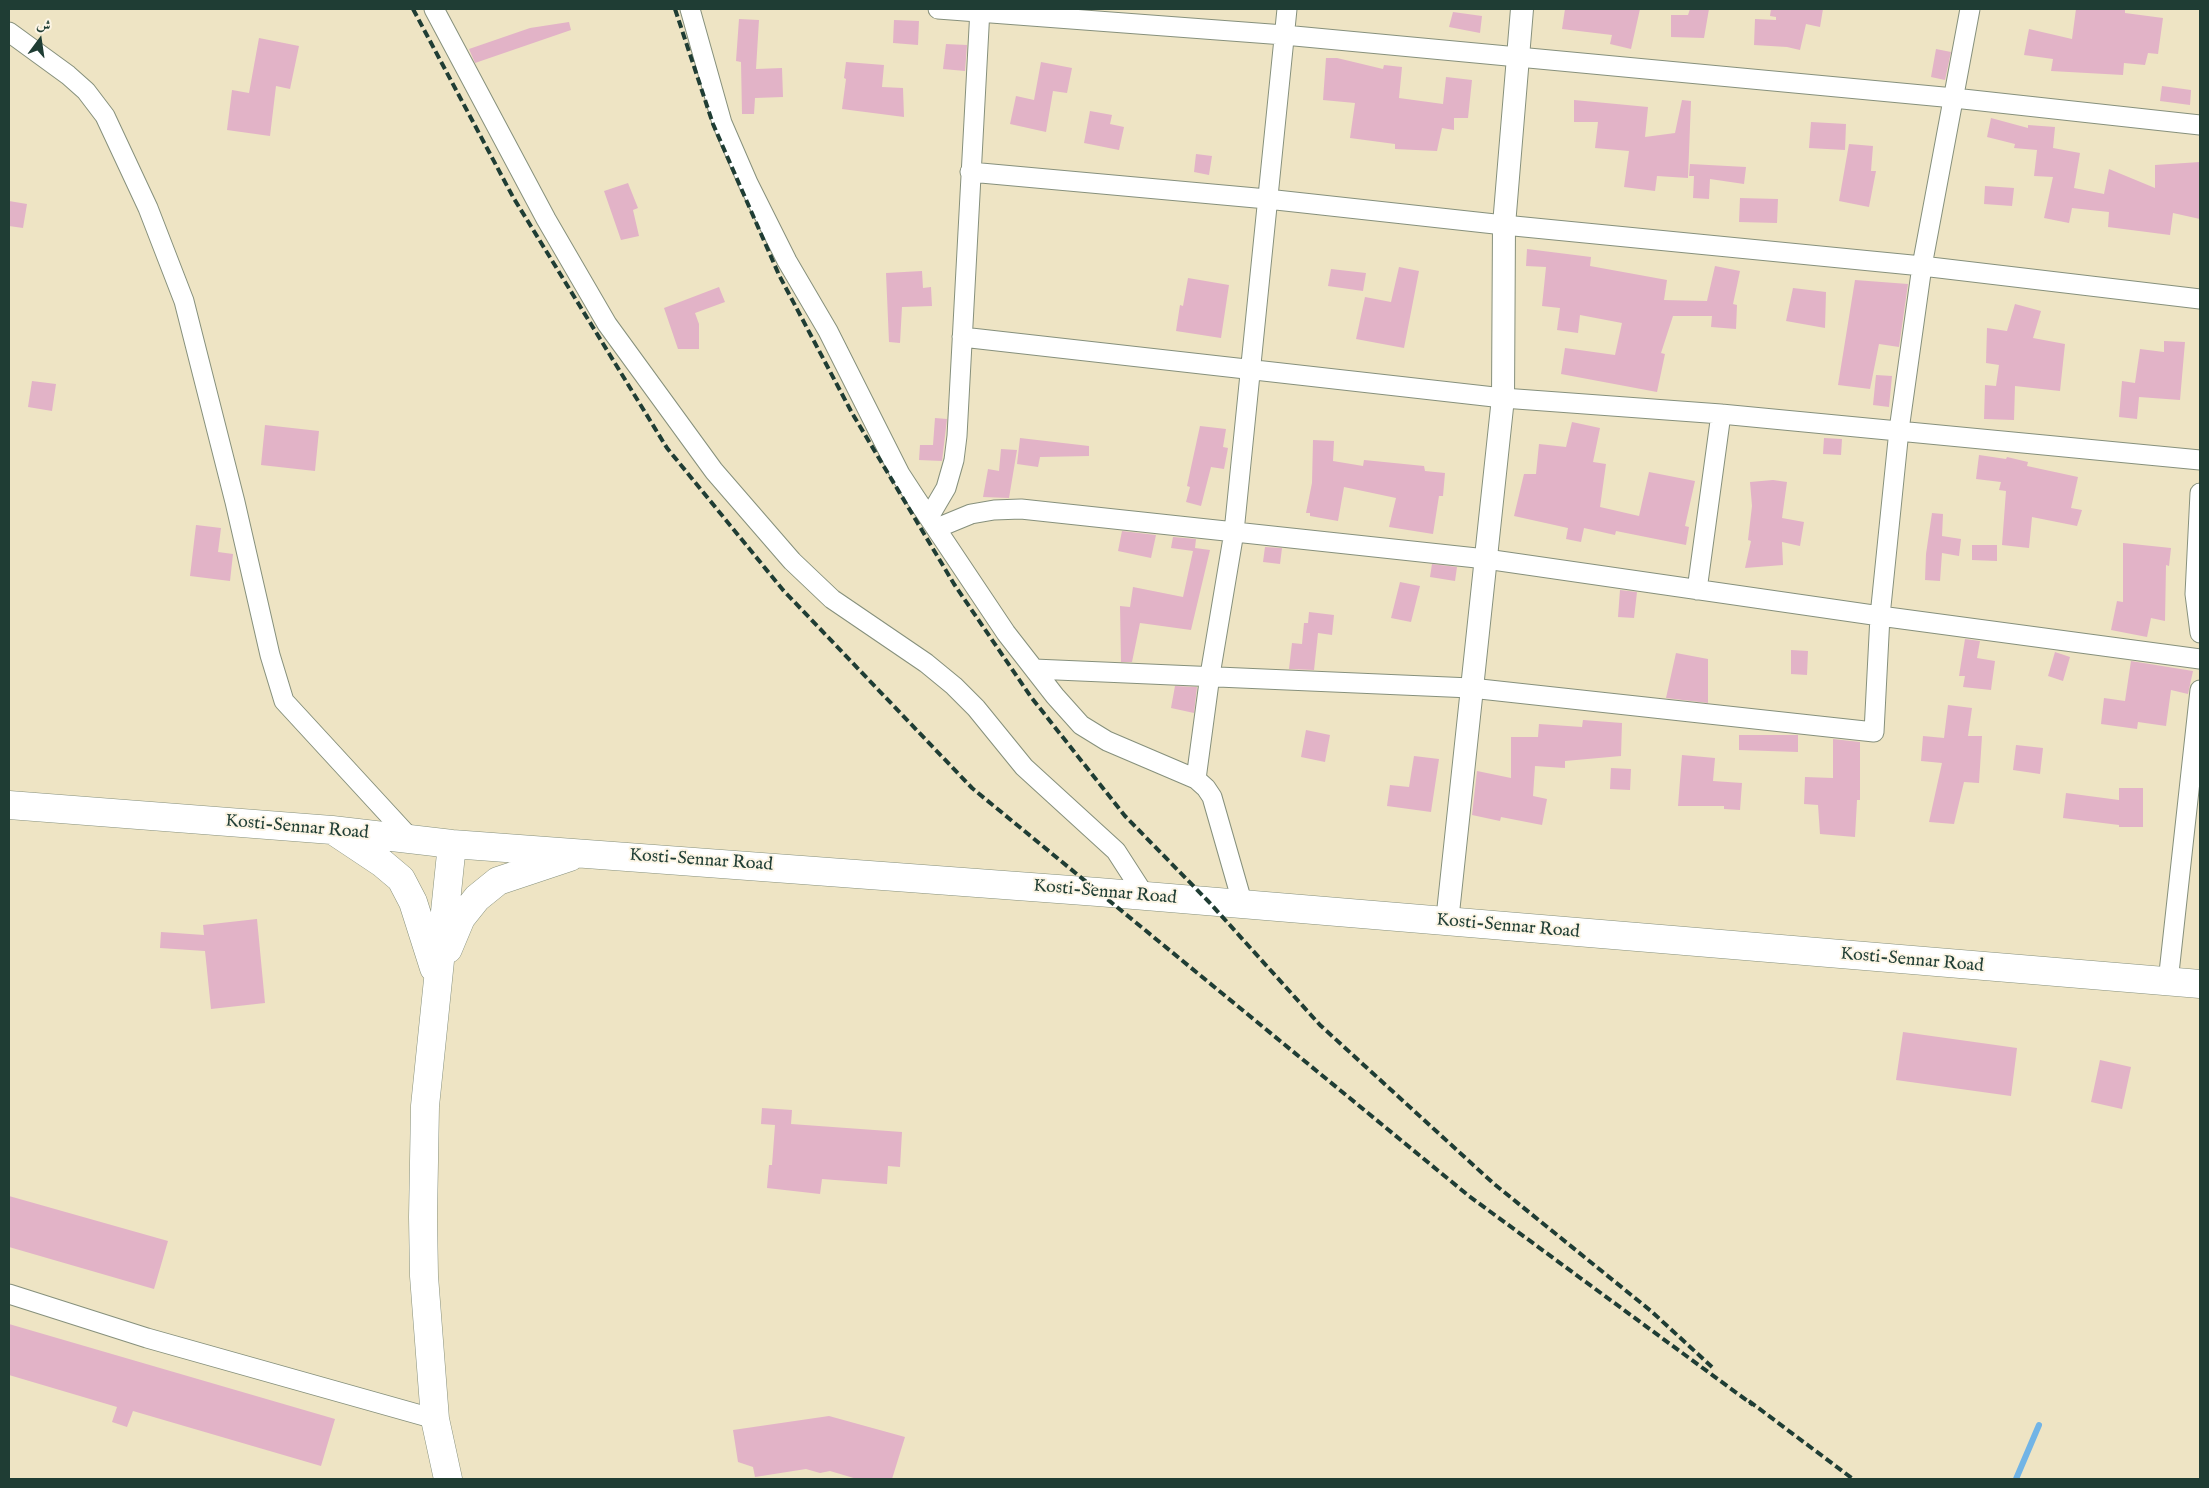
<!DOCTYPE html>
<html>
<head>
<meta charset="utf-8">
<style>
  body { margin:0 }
  #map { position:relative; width:2209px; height:1488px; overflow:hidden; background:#eee4c4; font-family:"IM FELL English",Amiri,serif }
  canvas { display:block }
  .frame { position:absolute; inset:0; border:10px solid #1f3d34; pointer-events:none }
  .north { position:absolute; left:15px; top:15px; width:50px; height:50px; -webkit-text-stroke:4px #fcf5e5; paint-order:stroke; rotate:14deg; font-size:14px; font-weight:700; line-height:20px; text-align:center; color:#1f3d34 }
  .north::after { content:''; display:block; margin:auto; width:18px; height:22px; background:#1f3d34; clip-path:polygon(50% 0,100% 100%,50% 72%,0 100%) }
</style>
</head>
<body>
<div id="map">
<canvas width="2209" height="1488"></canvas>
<div class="frame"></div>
<div class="north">ش</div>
</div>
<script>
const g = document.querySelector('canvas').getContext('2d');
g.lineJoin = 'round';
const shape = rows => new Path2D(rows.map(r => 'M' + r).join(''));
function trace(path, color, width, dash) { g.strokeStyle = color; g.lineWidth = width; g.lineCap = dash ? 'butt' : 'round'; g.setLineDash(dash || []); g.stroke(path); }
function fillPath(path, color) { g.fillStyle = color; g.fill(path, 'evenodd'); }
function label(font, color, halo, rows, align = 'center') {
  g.font = font + ' "IM FELL English",serif'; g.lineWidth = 4; g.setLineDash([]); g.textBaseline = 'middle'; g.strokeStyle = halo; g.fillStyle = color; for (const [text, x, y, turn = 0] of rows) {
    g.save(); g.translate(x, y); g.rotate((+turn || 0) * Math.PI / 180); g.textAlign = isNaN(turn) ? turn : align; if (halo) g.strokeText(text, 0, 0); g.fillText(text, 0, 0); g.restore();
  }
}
const stream = shape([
  [2016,1479,2039,1425]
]);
const building = shape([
  [1565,9,1640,9,1631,49,1610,44,1612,35,1562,29],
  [1690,9,1709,9,1704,38,1671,37,1671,15,1688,15],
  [1771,9,1823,9,1820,27,1806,24,1800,50,1787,47,1754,45,1755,19,1776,20,1776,17,1770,16],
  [2076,9,2125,9,2125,13,2163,18,2158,54,2148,53,2145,65,2124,63,2123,75,2051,71,2053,59,2024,55,2029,29,2072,39],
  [1453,12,1482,16,1480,33,1449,27],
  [739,19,759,20,756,69,782,68,783,97,755,98,754,114,742,114,741,62,736,61],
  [894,20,919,21,918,45,893,43],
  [569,22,571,30,475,63,469,49,530,28],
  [259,38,299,46,290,89,276,86,270,136,227,130,232,90,249,93],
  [946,44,967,45,965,71,943,69],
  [1936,49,1951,52,1945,80,1931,77],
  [1326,58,1337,58,1383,69,1384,65,1402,67,1399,98,1443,104,1446,77,1472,80,1468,118,1454,118,1454,130,1442,128,1437,151,1395,149,1395,144,1350,138,1355,103,1323,100],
  [846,62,884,65,882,87,903,88,904,117,842,109,846,79,844,78],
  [1041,62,1072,68,1067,93,1053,91,1046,132,1010,124,1016,96,1034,100],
  [2162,86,2191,90,2190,105,2160,101],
  [1574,100,1648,107,1645,137,1675,133,1682,100,1691,101,1688,178,1657,176,1655,191,1624,187,1629,151,1595,148,1598,122,1574,122],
  [1090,111,1112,115,1110,124,1124,127,1119,150,1084,143],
  [1991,118,2028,128,2028,125,2055,127,2053,148,2080,153,2074,188,2104,194,2109,169,2155,188,2155,165,2200,162,2200,219,2173,213,2170,235,2108,227,2109,212,2072,208,2069,223,2044,218,2053,177,2034,176,2037,150,2014,148,2015,144,1987,137],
  [1811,122,1846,124,1845,150,1809,148],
  [1849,144,1873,146,1871,171,1876,171,1869,207,1839,201],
  [1196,154,1212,156,1209,175,1194,172],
  [1690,164,1746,167,1744,184,1710,179,1709,199,1693,198,1694,176,1689,176],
  [628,183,638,208,633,210,639,236,621,240,604,191],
  [1985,186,2014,188,2012,206,1984,204],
  [1740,198,1778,199,1777,223,1739,222],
  [9,201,27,204,23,228,9,226],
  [1527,249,1591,257,1590,266,1667,280,1664,300,1707,301,1715,266,1740,271,1733,304,1737,305,1736,329,1711,327,1712,316,1673,316,1661,353,1665,354,1657,392,1561,374,1565,348,1615,355,1622,323,1580,315,1578,333,1557,330,1560,308,1542,306,1546,267,1526,266],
  [1399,267,1419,271,1404,348,1356,339,1365,297,1391,302],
  [1331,269,1366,273,1363,291,1328,286],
  [922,271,923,288,931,287,932,306,902,307,900,343,889,342,886,273],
  [1188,278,1229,285,1221,338,1176,331,1180,305,1183,306],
  [1855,280,1908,284,1899,347,1879,344,1870,389,1838,385],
  [719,287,725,302,695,313,699,324,699,349,678,349,664,308],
  [1793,288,1826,292,1825,328,1786,321],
  [2015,304,2041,311,2033,338,2065,344,2060,391,2015,386,2014,420,1984,419,1985,385,1996,386,1999,365,1986,363,1987,328,2007,331],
  [2164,341,2185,342,2180,400,2139,397,2137,419,2119,417,2122,381,2135,383,2140,349,2164,352],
  [1876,375,1892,376,1889,407,1873,405],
  [32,381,56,384,52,411,28,407],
  [935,418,947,419,942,461,919,460,920,445,933,445],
  [1572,422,1600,428,1593,462,1606,464,1600,507,1639,516,1649,472,1695,481,1685,526,1689,527,1686,545,1616,531,1615,535,1584,528,1581,542,1566,539,1568,528,1514,516,1524,474,1536,474,1539,444,1566,447],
  [265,425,319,431,315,471,261,465],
  [1200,426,1226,429,1223,447,1228,448,1224,469,1211,467,1201,506,1186,502,1190,487,1187,486],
  [1020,438,1089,446,1089,456,1040,457,1038,467,1017,464],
  [1824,438,1842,439,1841,455,1823,454],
  [1313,440,1334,441,1333,461,1363,466,1364,460,1424,466,1425,471,1445,473,1443,496,1439,496,1433,534,1389,527,1396,498,1344,487,1338,521,1310,516,1310,513,1306,513,1312,483],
  [1001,449,1017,450,1009,498,983,497,988,469,999,471],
  [1979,455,2006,459,2007,457,2028,462,2027,466,2078,477,2071,508,2082,510,2077,526,2032,517,2029,548,2002,545,2006,491,1999,490,2001,482,1976,479],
  [1773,480,1787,482,1782,518,1804,522,1800,546,1782,542,1783,565,1745,568,1751,541,1748,540,1752,506,1750,482],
  [1932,513,1943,514,1942,536,1961,539,1959,556,1942,553,1940,581,1925,580,1926,554],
  [196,525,221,528,218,552,233,554,230,581,190,576],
  [1122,531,1156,535,1151,558,1118,551],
  [1173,537,1196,539,1195,548,1210,550,1191,630,1140,623,1132,662,1121,662,1120,606,1130,607,1133,587,1183,597,1193,551,1171,548],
  [2123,543,2171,548,2169,566,2166,565,2165,621,2151,618,2147,637,2111,630,2117,601,2123,602],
  [1972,545,1997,545,1997,561,1972,560],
  [1265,547,1282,548,1280,564,1263,562],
  [1432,564,1457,567,1455,581,1430,577],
  [1400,582,1420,586,1411,622,1391,618],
  [1620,590,1637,592,1634,618,1618,617],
  [1309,612,1334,615,1332,635,1318,633,1314,670,1289,669,1292,643,1302,644,1304,623,1308,623],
  [1965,639,1980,641,1977,658,1995,661,1991,690,1963,687,1965,676,1959,676],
  [1791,650,1808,651,1807,675,1791,674],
  [2055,652,2070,657,2063,681,2048,676],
  [1676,653,1708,659,1708,703,1666,698],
  [2131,661,2193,671,2188,694,2171,690,2166,726,2138,722,2137,729,2101,724,2104,698,2125,701],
  [1175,686,1197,687,1194,713,1171,708],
  [1948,705,1972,708,1968,736,1982,736,1979,783,1964,782,1954,824,1929,822,1942,763,1921,761,1923,736,1944,738],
  [1583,720,1622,723,1621,756,1565,761,1565,768,1535,766,1533,796,1547,799,1542,825,1501,817,1500,821,1472,815,1477,771,1511,778,1511,737,1538,737,1539,724,1582,727],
  [1306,730,1330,735,1325,762,1301,757],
  [1739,735,1798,735,1798,752,1739,750],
  [1833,739,1860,742,1860,800,1857,800,1855,837,1820,834,1818,805,1804,804,1805,777,1833,778],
  [2016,745,2043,748,2040,774,2013,770],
  [1682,755,1715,758,1713,781,1742,783,1740,810,1724,809,1724,806,1678,806],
  [1414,756,1439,759,1431,812,1387,806,1390,785,1409,787],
  [1611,768,1631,769,1630,790,1610,789],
  [2119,788,2143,788,2143,827,2119,827,2119,825,2063,818,2066,793,2119,800],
  [257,919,265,1003,211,1009,205,951,160,948,161,932,204,935,203,925],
  [1903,1032,2017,1048,2011,1096,1896,1080],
  [2100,1060,2131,1067,2122,1109,2091,1102],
  [762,1108,792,1110,791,1124,902,1132,900,1167,888,1166,887,1184,822,1179,820,1194,767,1188,769,1165,772,1165,775,1125,761,1124],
  [9,1196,168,1241,154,1289,9,1247],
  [9,1324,335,1419,321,1466,133,1411,127,1427,112,1422,117,1407,9,1375],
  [829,1416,905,1437,892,1479,857,1479,830,1471,820,1473,806,1469,755,1477,753,1467,738,1462,733,1430]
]);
const minor = shape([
  [434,9,546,219,607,324,714,471,792,561,832,599,926,663,954,686,976,708,1024,767,1116,851,1145,896],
  [690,9,722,123,748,183,787,261,828,331,900,474,915,497,1006,633,1055,696,1081,725,1107,741,1196,779,1206,788,1212,797,1243,905],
  [938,9,1284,35,1954,98,2200,125],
  [9,32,68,75,86,91,105,116,148,208,184,301,235,502,270,655,284,701,411,839],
  [970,172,1267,199,1504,225,1922,266,2200,299],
  [962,337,1503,398,1721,414,2200,460],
  [2200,493,2195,594,2200,633],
  [929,517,946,488,954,460,957,436,980,9],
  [937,528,971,514,994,510,1021,509,1486,559,1880,616,2200,659],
  [1697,590,1721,414],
  [1034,669,1471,688,1874,732,1880,616,1899,430,1922,266,1970,9],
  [1196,779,1210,675,1234,532,1287,9],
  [2168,982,2200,690],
  [9,1294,147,1338,435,1419]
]);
const tertiary = shape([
  [1447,922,1503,398,1504,225,1522,9]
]);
const trunk = shape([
  [9,805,332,830,452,844,1098,892,2200,984],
  [337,833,382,863,401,879,413,902,434,968],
  [448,949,461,918,477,898,498,881,570,857],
  [448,1479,435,1419,424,1276,423,1217,425,1106,452,844]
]);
const rail = shape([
  [413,9,513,197,667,448,783,590,972,788,1469,1196,1753,1405],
  [675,9,713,124,779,275,852,413,954,584,1031,697,1125,816,1209,902,1320,1025,1493,1183,1651,1311,1712,1367],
  [1749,1401,1853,1479]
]);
const streetNames = [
  ["Kosti-Sennar Road",297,828,5],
  ["Kosti-Sennar Road",701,861,4],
  ["Kosti-Sennar Road",1105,893,5],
  ["Kosti-Sennar Road",1508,927,5],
  ["Kosti-Sennar Road",1912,961,5]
];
trace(stream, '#71b4e6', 6);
fillPath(building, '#e2b3c7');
trace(minor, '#86907c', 21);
trace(tertiary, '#86907c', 24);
trace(trunk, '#86907c', 29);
trace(minor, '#fff', 19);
trace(tertiary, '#fff', 22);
trace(trunk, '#fff', 28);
trace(rail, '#1f3d34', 4, [8, 4]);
label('18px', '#1f3d34', '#fcf5e5', streetNames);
</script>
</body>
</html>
